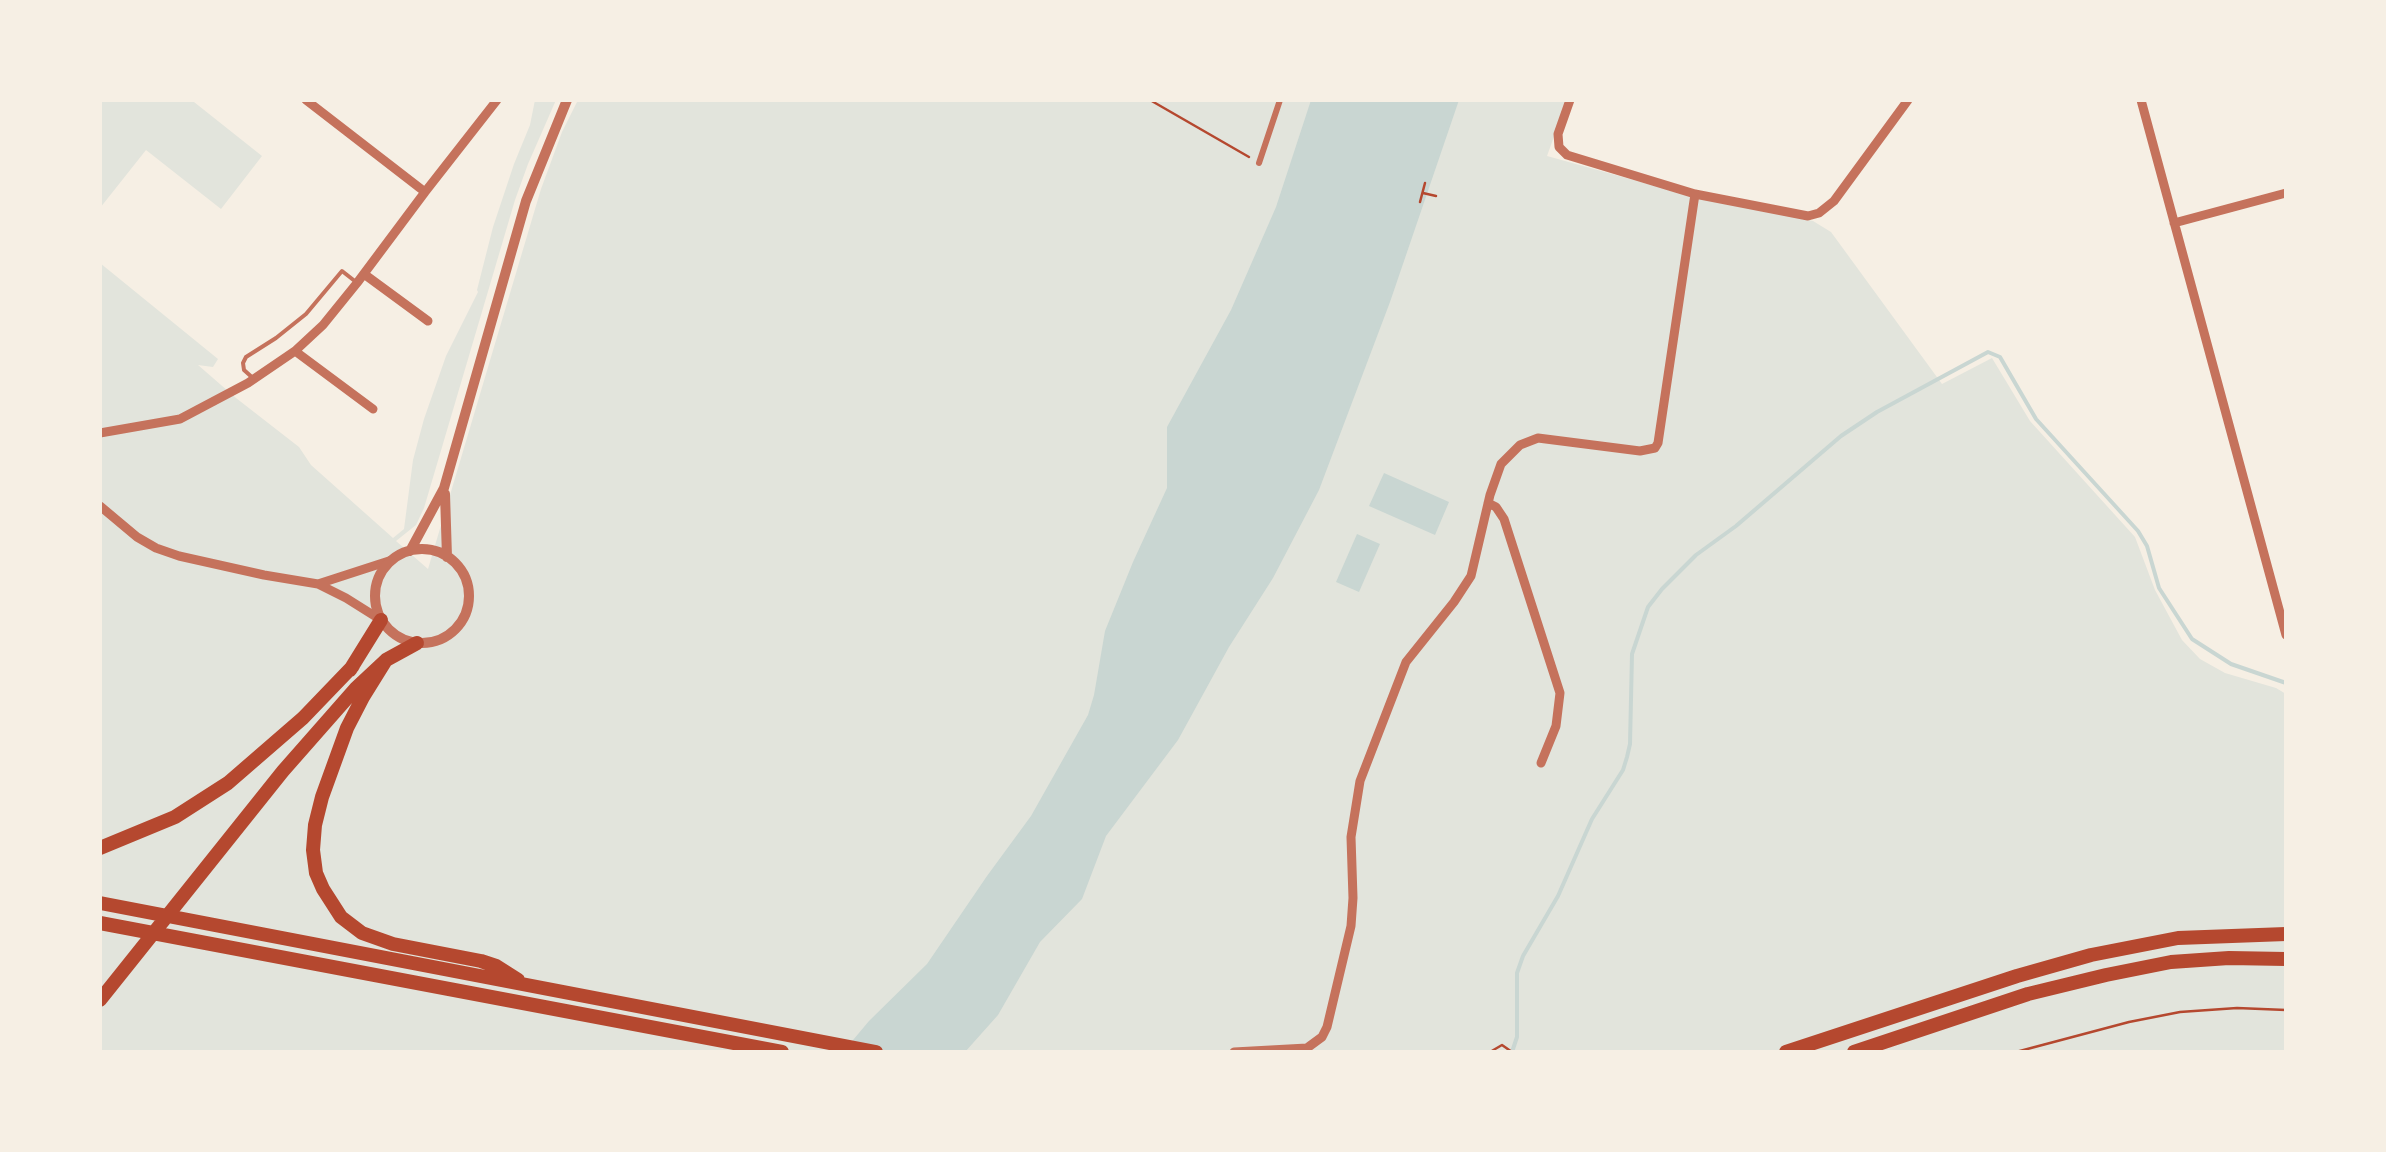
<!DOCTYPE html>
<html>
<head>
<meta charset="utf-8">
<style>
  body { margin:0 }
  #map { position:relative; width:2386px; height:1152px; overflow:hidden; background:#f6efe4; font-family:Cabin,sans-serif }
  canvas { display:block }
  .frame { position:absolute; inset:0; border:102px solid #f6efe4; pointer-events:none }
</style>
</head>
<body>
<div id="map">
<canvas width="2386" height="1152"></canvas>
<div class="frame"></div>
</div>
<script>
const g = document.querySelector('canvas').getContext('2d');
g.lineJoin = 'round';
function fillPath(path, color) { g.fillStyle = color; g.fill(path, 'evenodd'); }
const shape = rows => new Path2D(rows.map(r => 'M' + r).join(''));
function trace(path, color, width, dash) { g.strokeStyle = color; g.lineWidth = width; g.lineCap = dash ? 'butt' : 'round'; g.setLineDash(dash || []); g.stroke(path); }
const green = shape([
  [100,100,197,100,194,102,262,156,221,209,146,150,100,208],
  [535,100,556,100,528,164,515,200,424,508,416,525,396,541,428,569,541,189,562,132,578,100,1567,100,1547,156,1695,197,1813,221,1831,232,1942,384,1992,358,2030,421,2135,537,2155,590,2182,640,2200,659,2225,673,2276,688,2286,694,2286,1052,100,1052,100,263,218,359,213,367,198,365,236,398,299,447,311,465,393,538,404,529,413,460,424,419,446,356,478,292,477,290,493,227,514,164,530,125]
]);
const water = shape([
  [1311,100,1459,100,1390,302,1319,490,1273,578,1229,647,1178,740,1106,836,1082,899,1040,942,998,1015,965,1052,843,1052,869,1021,927,964,987,876,1031,816,1088,715,1094,695,1105,631,1133,562,1167,488,1167,427,1231,310,1276,207],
  [1384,473,1449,502,1435,535,1369,506],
  [1357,534,1380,544,1359,592,1336,582]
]);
const stream = shape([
  [1512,1052,1517,1037,1517,973,1523,956,1558,896,1592,819,1623,770,1627,757,1630,744,1632,654,1648,607,1662,589,1696,555,1736,526,1841,436,1877,412,1988,352,2000,357,2036,419,2138,531,2147,546,2159,588,2192,639,2231,664,2286,683]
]);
const path = shape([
  [1150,100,1249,157],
  [1423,193,1436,196],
  [1420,202,1425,183],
  [1490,1052,1502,1045,1512,1052],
  [2016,1052,2129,1022,2180,1012,2237,1008,2286,1010]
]);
const service = shape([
  [254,379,244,370,243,363,246,357,276,338,306,314,342,271,356,282]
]);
const pedestrian = shape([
  [1259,163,1280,100]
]);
const minor = shape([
  [306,100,425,192],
  [1570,100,1558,134,1559,147,1567,155,1695,194,1808,216,1819,213,1834,201,1908,100],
  [2141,100,2286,635],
  [2174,223,2286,193],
  [364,274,428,321],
  [295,351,373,409],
  [100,433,180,419,248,383,295,351,323,325,357,283,425,192,497,100],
  [1488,503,1496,507,1504,519,1560,693,1556,726,1541,763],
  [100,506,137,537,156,548,179,556,264,575,318,584,346,598,381,620],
  [318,584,392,560],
  [1234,1052,1307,1048,1322,1037,1327,1027,1351,926,1353,898,1351,837,1360,781,1406,662,1454,602,1471,576,1490,495,1501,464,1520,445,1538,438,1640,451,1655,448,1658,443,1695,194]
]);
const tertiary = shape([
  [445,494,447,557],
  '375 596a47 47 0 1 1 94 0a47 47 0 1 1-94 0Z',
  [410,551,444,488,526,201,567,100]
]);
const trunk = shape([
  [386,660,363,697,347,728,322,797,315,825,313,850,316,873,323,889,341,917,362,933,393,944,481,961,496,966,518,980],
  [350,670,381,620],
  [100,848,175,817,228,783,303,718,353,666],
  [100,903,876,1052],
  [100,923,782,1052],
  [100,1000,283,771,356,688,386,660,417,643],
  [1786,1052,2017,976,2091,955,2178,938,2286,934],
  [1854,1052,2028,994,2106,975,2171,962,2229,958,2286,959]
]);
fillPath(green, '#e2e4dc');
fillPath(water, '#c9d6d2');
trace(stream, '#c9d6d2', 4);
trace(path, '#b5482f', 2.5);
trace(service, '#c5725c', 4);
trace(pedestrian, '#c5725c', 6);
trace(minor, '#c5725c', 9);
trace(tertiary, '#c5725c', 10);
trace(trunk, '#b5482f', 14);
</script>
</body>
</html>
